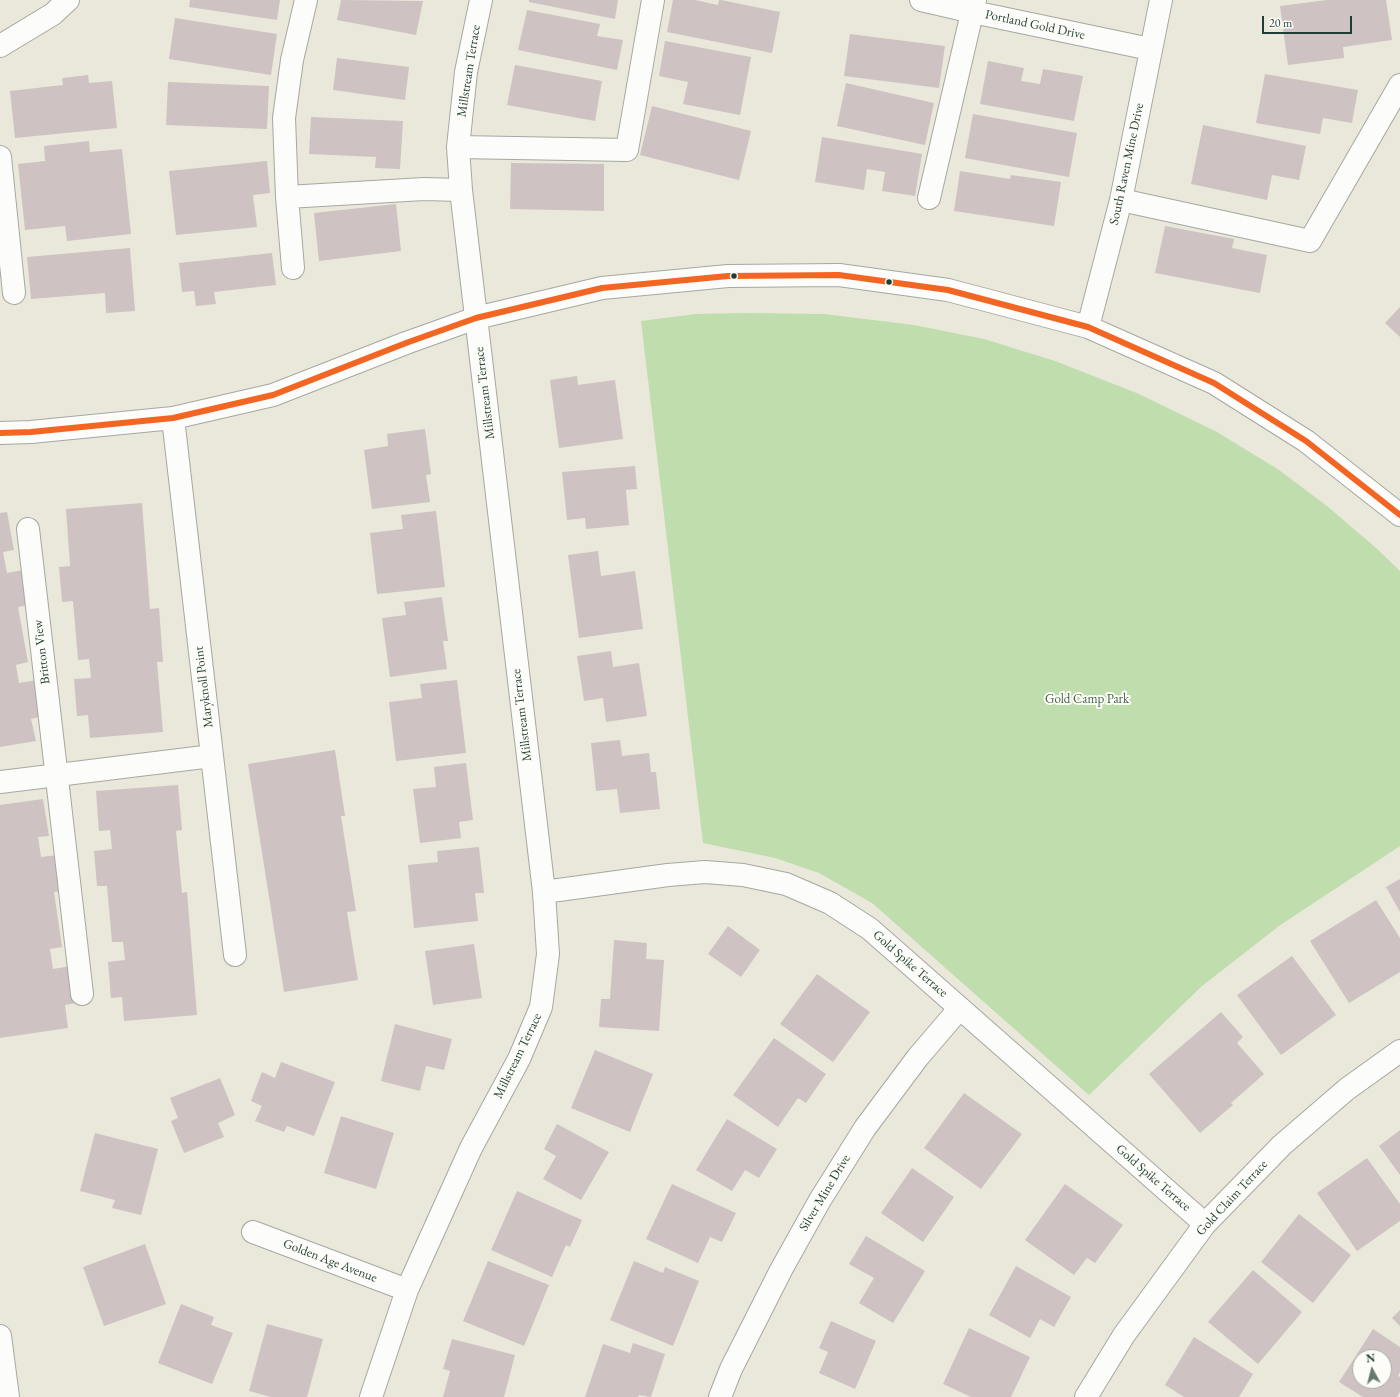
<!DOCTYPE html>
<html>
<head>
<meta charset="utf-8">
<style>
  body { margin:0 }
  #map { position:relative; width:1400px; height:1397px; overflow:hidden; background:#eae8db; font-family:"EB Garamond",serif }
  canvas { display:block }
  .north { position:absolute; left:1352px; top:1349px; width:40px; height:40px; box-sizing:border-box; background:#fdfcf7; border:1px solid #a4b0a9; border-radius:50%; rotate:353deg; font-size:11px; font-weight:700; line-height:16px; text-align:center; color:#1f3d34 }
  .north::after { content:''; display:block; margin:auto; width:14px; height:18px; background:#66796e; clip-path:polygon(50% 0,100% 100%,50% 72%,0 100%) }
  .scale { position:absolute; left:1262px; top:16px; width:90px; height:18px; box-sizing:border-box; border:2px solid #1f3d34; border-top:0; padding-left:5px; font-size:12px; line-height:14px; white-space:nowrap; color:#1f3d34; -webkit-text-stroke:3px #fdfcf7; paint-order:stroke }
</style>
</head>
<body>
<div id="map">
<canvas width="1400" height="1397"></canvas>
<div class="north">N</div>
<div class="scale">20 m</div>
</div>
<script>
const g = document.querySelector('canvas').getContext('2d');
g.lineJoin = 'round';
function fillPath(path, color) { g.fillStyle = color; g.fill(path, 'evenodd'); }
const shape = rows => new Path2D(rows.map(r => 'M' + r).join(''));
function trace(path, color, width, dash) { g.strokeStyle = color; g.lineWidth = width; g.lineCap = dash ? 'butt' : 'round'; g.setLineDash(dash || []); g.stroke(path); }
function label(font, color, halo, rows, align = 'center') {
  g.font = font + ' "EB Garamond",serif'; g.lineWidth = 4; g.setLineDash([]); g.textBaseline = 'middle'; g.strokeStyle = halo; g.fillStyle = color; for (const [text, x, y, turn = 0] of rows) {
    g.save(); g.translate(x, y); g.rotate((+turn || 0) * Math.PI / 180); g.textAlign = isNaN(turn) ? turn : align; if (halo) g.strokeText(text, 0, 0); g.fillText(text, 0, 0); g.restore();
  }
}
const green = shape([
  [746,313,824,314,914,325,984,339,1055,361,1139,394,1217,432,1279,470,1327,506,1375,547,1400,571,1400,846,1279,926,1202,986,1089,1095,872,903,819,873,775,858,703,843,641,321,696,314]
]);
const building = shape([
  [190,0,280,0,277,20,189,7],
  [341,0,423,1,416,35,337,20],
  [529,0,618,0,615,19,529,2],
  [673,0,695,0,718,5,719,0,721,0,780,12,772,53,667,32],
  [1327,0,1386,0,1392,40,1343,47,1344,58,1288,65,1280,6],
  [527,10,600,24,597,36,623,40,617,70,518,50],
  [175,18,277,34,271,75,169,59],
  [850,34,945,46,939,88,844,76],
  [665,41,751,57,740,115,683,104,688,82,659,76],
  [337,58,409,67,405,100,333,90],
  [988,61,1024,68,1021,81,1040,84,1043,69,1083,76,1074,121,980,104],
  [515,65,602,81,595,121,507,105],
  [1265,74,1358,90,1352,123,1323,118,1320,134,1256,123],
  [88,75,89,83,112,81,117,128,15,138,10,91,63,85,62,78],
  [168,82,269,86,267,129,166,125],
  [846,83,934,103,925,145,837,126],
  [652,106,751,131,739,180,640,155],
  [973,114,1077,133,1069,177,965,158],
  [311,117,403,121,400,169,375,168,376,157,309,154],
  [1203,125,1306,146,1299,180,1272,175,1267,200,1191,184],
  [822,137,922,154,915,196,882,191,885,172,867,169,864,190,815,182],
  [89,141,90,152,122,149,131,234,67,241,65,226,25,230,18,164,45,161,44,146],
  [267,161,270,193,253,195,257,227,176,235,169,171],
  [511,163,604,164,604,211,510,209],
  [960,171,1010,179,1011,175,1061,182,1054,226,954,211],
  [396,204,401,251,319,261,314,213],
  [1165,226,1234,239,1232,248,1267,255,1260,293,1155,273],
  [130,248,135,311,106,313,105,293,31,299,27,257],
  [272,253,276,285,214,292,216,304,196,306,194,291,182,292,179,263],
  [1400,307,1400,337,1385,323],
  [577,376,578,385,615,380,623,439,559,448,550,380],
  [425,429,431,474,426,475,430,502,372,509,364,450,388,446,387,434],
  [635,466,637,489,626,490,629,525,586,529,585,518,567,520,562,472],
  [142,503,150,609,159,608,163,662,157,662,163,732,90,738,88,715,77,716,74,679,91,678,89,659,78,660,73,601,62,602,59,567,70,566,66,509],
  [436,511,445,587,377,594,370,533,403,529,401,515],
  [7,512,14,550,3,552,7,573,23,570,29,605,18,607,28,662,16,665,19,683,37,680,44,716,31,719,36,741,0,747,0,513],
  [598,551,601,576,635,571,643,629,579,638,568,555],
  [442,597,448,641,443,641,447,669,390,677,382,618,406,615,404,602],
  [611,651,613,667,639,663,647,716,606,722,603,698,584,701,577,656],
  [457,680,466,753,396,761,389,702,422,698,420,684],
  [620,740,622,756,649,753,651,772,656,772,660,809,620,813,617,789,596,791,591,743],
  [335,750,345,816,341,816,356,911,347,912,358,980,284,992,248,764],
  [466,763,473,820,459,822,461,838,420,843,413,789,436,787,434,767],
  [178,785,182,830,176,831,182,893,187,892,197,1015,124,1021,122,997,111,998,108,962,125,960,123,942,112,942,107,886,97,886,94,851,112,849,110,830,99,831,96,791],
  [43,799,49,836,38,837,41,857,58,855,63,891,54,892,62,947,50,949,53,969,71,966,76,1003,65,1005,68,1028,0,1038,0,805],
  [479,847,484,893,475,893,478,921,414,928,408,865,438,862,437,851],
  [1400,879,1400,912,1386,887],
  [1376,900,1400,938,1400,972,1349,1003,1310,941],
  [728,926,760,950,741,977,708,954],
  [614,940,647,943,646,959,664,960,659,1031,599,1027,601,999,610,999],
  [474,944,482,998,433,1005,425,951],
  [1292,956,1336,1015,1281,1055,1237,995],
  [817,974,870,1012,833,1062,780,1024],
  [1221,1012,1243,1037,1237,1043,1264,1074,1231,1103,1233,1105,1200,1133,1149,1074],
  [395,1024,452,1039,444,1070,426,1066,420,1091,381,1081],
  [774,1038,826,1074,806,1103,798,1098,778,1127,733,1095],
  [595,1050,653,1074,630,1132,571,1108],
  [281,1062,335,1082,314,1136,287,1126,284,1132,255,1121,262,1106,251,1101,262,1072,275,1078],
  [220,1078,235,1115,218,1123,224,1137,184,1153,171,1121,178,1118,170,1098],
  [964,1093,1022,1134,981,1189,924,1148],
  [341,1116,394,1133,376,1189,324,1173],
  [727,1119,777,1149,759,1178,745,1170,732,1191,696,1170],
  [557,1124,609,1152,581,1200,543,1179,556,1156,544,1149],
  [1400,1130,1400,1175,1379,1146],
  [95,1133,158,1149,141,1215,112,1208,115,1200,80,1191],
  [1367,1158,1400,1204,1400,1221,1357,1251,1317,1193],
  [912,1168,954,1197,923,1242,881,1213],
  [672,1184,736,1213,722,1242,710,1237,698,1263,646,1239],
  [1065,1184,1123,1225,1095,1263,1087,1258,1074,1275,1025,1240],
  [517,1191,582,1220,570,1247,566,1245,552,1277,491,1250],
  [1299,1214,1351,1255,1313,1303,1261,1262],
  [866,1236,925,1271,893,1323,859,1303,874,1278,849,1264],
  [145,1244,166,1304,104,1326,83,1267],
  [488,1261,549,1285,524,1346,463,1321],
  [634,1261,663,1273,665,1267,699,1281,673,1346,610,1320],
  [1016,1266,1071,1297,1054,1327,1040,1319,1030,1338,989,1315],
  [1253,1270,1302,1312,1258,1364,1208,1322],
  [181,1304,214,1317,211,1325,233,1333,212,1384,158,1363],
  [1400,1310,1400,1326,1392,1318],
  [831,1321,876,1341,855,1389,819,1373,828,1352,819,1348],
  [267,1324,323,1339,307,1397,271,1397,249,1391],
  [969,1328,1030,1357,1011,1397,971,1397,943,1384],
  [1373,1329,1400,1347,1400,1372,1398,1376,1400,1377,1400,1392,1397,1397,1363,1397,1339,1382],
  [1360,1357,1384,1357,1384,1381,1360,1381],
  [1194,1337,1253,1374,1239,1397,1184,1397,1165,1385],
  [452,1339,515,1355,504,1397,443,1397,450,1371,443,1369],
  [633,1343,665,1354,651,1397,639,1395,638,1397,585,1397,603,1344,630,1353]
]);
const minor = shape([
  [921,0,973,12,1150,49],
  [0,46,53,14,68,0],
  [458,147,627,150,653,0],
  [0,157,14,293],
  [287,197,424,189,461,190],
  [929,198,975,0],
  [1121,200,1310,241,1400,85],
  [293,268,287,197,284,118,292,60,306,0],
  [1088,327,1121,200,1161,0],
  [173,418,235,955],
  [0,433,31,432,173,418,273,395,406,343,476,318,602,288,728,276,839,275,948,290,1088,327,1214,383,1306,441,1400,515],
  [28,529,82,994],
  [0,782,212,756],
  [544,892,668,875,705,872,743,875,786,884,830,903,870,929,1205,1224],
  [253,1232,407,1290],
  [0,1336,8,1397],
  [371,1397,407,1290,471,1148,519,1059,541,1007,548,954,544,892,461,190,458,147,466,72,481,0],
  [720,1397,731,1369,781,1270,820,1200,865,1128,918,1057,960,1008],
  [1086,1397,1124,1335,1205,1224,1282,1145,1347,1089,1400,1051]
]);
const bus1 = shape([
  [0,433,31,432,173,418,273,395,406,343,476,318,602,288,728,276,839,275,948,290,1088,327,1214,383,1306,441,1400,515]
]);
const markers = [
  [734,276,3.5,"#1f3d34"],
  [889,282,3.5,"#1f3d34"]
];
const streetNames = [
  ["Portland Gold Drive",1035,25,12],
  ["Millstream Terrace",469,71,-81],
  ["South Raven Mine Drive",1127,164,-78],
  ["Millstream Terrace",485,393,-97],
  ["Britton View",42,652,-97],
  ["Maryknoll Point",204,687,-97],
  ["Millstream Terrace",522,715,-97],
  ["Gold Spike Terrace",910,964,41],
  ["Millstream Terrace",518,1056,-64],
  ["Gold Spike Terrace",1153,1178,41],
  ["Silver Mine Drive",825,1193,-59],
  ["Gold Claim Terrace",1232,1198,-47],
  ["Golden Age Avenue",330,1261,21]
];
const parkNames = [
  ["Gold Camp Park",1087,699]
];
fillPath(green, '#bfddad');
fillPath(building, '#cec2c3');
trace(minor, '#a6a8a0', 24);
trace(minor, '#fcfcfa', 22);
trace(bus1, '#f26522', 6);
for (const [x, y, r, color] of markers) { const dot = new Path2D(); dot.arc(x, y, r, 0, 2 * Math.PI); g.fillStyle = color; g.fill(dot); trace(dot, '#fdfcf7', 1.5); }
label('13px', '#1f3d34', '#fdfcf7', streetNames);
label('13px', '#3e6349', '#fdfcf7', parkNames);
</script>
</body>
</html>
